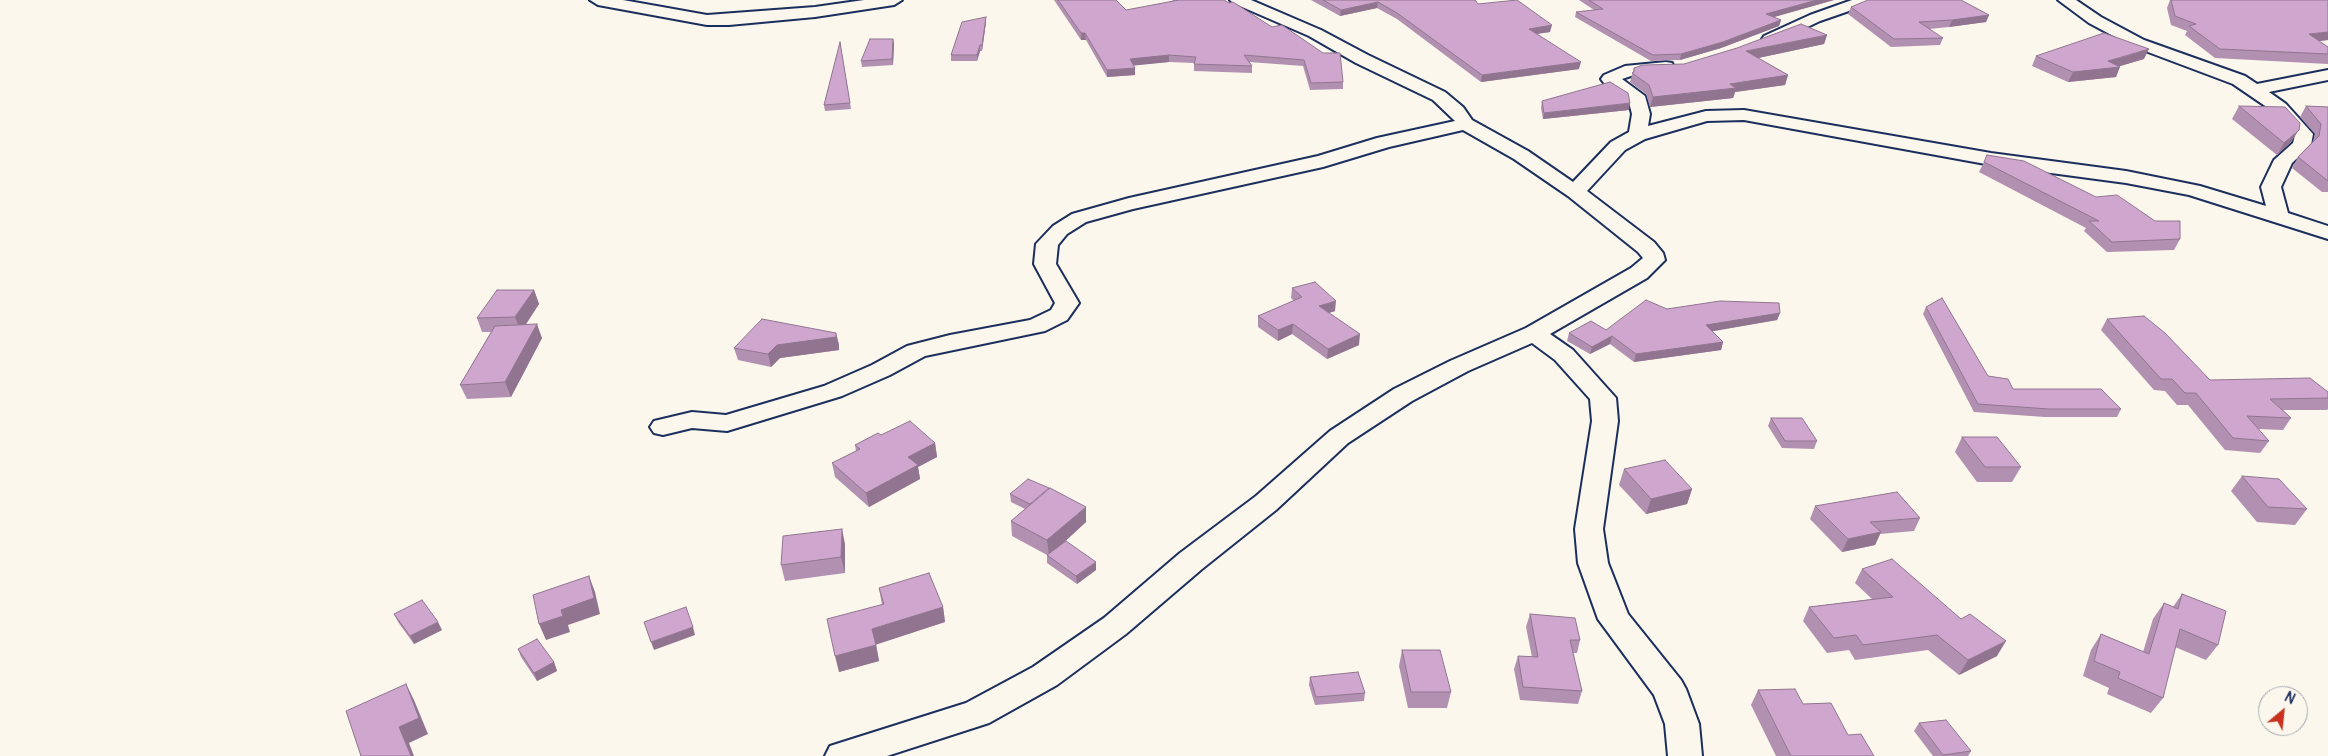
<!DOCTYPE html>
<html>
<head>
<meta charset="utf-8">
<style>
  body { margin:0 }
  #map { position:relative; width:2328px; height:756px; overflow:hidden; background:#fbf7ec; font-family:Pangolin,sans-serif }
  canvas { display:block }
  .north { position:absolute; left:2258px; top:686px; width:50px; height:50px; box-sizing:border-box; background:#fbf7ec; border:1px solid #a1a7b3; border-radius:50%; rotate:28deg; font-size:14px; font-weight:700; line-height:20px; text-align:center; color:#1b2f5e }
  .north::after { content:''; display:block; margin:auto; width:18px; height:22px; background:#c8321e; clip-path:polygon(50% 0,100% 100%,50% 72%,0 100%) }
</style>
</head>
<body>
<div id="map">
<canvas width="2328" height="756"></canvas>
<div class="north">N</div>
</div>
<script>
const g = document.querySelector('canvas').getContext('2d');
g.lineJoin = 'round';
const shape = rows => new Path2D(rows.map(r => 'M' + r).join(''));
function trace(path, color, width, dash) { g.strokeStyle = color; g.lineWidth = width; g.lineCap = dash ? 'butt' : 'round'; g.setLineDash(dash || []); g.stroke(path); }
function fillPath(path, color) { g.fillStyle = color; g.fill(path, 'evenodd'); }
const street = shape([
  [590,0,623,0,707,15,815,7,864,0,902,0,894,5,815,17,729,25,707,25,598,5,590,0],
  [1230,0,1251,0,1321,30,1368,55,1445,92,1463,107,1472,120,1528,151,1573,182,1611,142,1629,132,1632,114,1628,98,1604,83,1601,79,1604,75,1625,66,1666,62,1672,63,1674,67,1672,71,1640,73,1622,79,1645,96,1650,114,1648,126,1706,111,1744,110,1991,153,2126,171,2200,186,2266,206,2261,187,2274,160,2293,143,2295,135,2274,112,2233,84,2132,46,2089,23,2058,0,2076,0,2101,17,2144,40,2245,76,2257,84,2328,70,2328,80,2269,92,2286,104,2313,134,2311,145,2292,163,2281,187,2288,213,2328,226,2328,239,2189,195,2126,183,1991,165,1744,120,1707,121,1645,139,1625,150,1587,191,1654,242,1663,253,1665,260,1647,278,1550,334,1573,350,1616,398,1618,421,1603,529,1608,563,1628,614,1681,680,1686,689,1699,724,1702,756,1668,756,1665,724,1654,695,1598,619,1578,563,1575,529,1592,421,1590,399,1555,360,1532,343,1468,371,1412,401,1348,443,1276,510,1202,569,1126,634,1057,685,989,723,887,756,825,756,830,746,966,703,1033,667,1104,618,1180,553,1256,496,1330,431,1394,389,1450,361,1526,328,1631,268,1643,258,1638,252,1568,196,1514,159,1463,130,1389,147,1323,167,1133,209,1086,222,1067,234,1058,245,1056,264,1079,303,1067,320,1045,331,925,356,890,375,842,396,727,431,692,428,663,435,654,433,650,427,654,421,692,412,726,415,824,386,872,365,907,346,950,335,1030,320,1051,310,1055,303,1034,264,1036,244,1053,226,1072,214,1129,198,1318,156,1377,138,1455,121,1433,100,1356,63,1309,36,1233,3,1230,0],
  [1852,0,1875,0,1872,3,1820,21,1776,42,1764,42,1762,39,1764,36,1810,15,1852,0]
]);
const wall = shape([
  [1054,0,1116,0,1126,10,1173,1,1172,0,1224,0,1343,82,1343,89,1310,90,1303,66,1249,62,1252,66,1252,73,1194,71,1194,63,1169,62,1134,65,1135,75,1107,77,1086,40,1081,40],
  [1311,0,1475,0,1478,4,1550,32,1537,34,1579,69,1481,82,1397,19,1377,8,1340,16],
  [1579,0,1834,0,1773,17,1781,20,1779,26,1721,48,1680,60,1651,61,1575,17,1576,12,1594,10],
  [2170,0,2328,0,2328,40,2319,41,2328,47,2328,64,2215,58,2185,35,2187,31,2171,25,2167,8],
  [1851,7,1989,15,1986,22,1949,27,1929,29,1943,38,1940,45,1891,47,1848,14],
  [986,22,982,51,980,51,977,61,951,61,951,55],
  [1827,35,1824,44,1758,58,1788,75,1785,85,1735,92,1733,98,1650,107,1646,94,1630,82,1634,68,1684,64],
  [893,39,894,44,893,65,862,67,861,61],
  [840,42,851,109,825,111,824,105],
  [2036,56,2144,59,2119,66,2116,77,2068,82,2032,66],
  [1542,101,1629,110,1543,119,1541,108],
  [2239,106,2291,142,2277,155,2232,119],
  [2306,106,2328,107,2328,192,2322,192,2292,168,2298,157,2313,141,2315,134,2300,117],
  [1984,162,2096,197,2155,221,2180,239,2174,250,2107,252,2084,231,2086,228,1979,172],
  [1292,288,1335,311,1329,313,1359,345,1327,359,1292,334,1278,341,1258,327,1258,316,1294,301,1291,298],
  [534,290,539,304,525,325,542,338,511,397,467,399,460,385,491,332,482,332,477,318],
  [1926,307,1988,376,2013,389,2121,409,2117,417,2045,417,1974,412,1923,314],
  [1667,309,1780,313,1777,320,1712,331,1723,342,1721,350,1634,362,1610,344,1590,354,1567,341,1569,333,1606,330],
  [2107,319,2210,380,2328,392,2328,409,2327,410,2283,410,2291,418,2283,430,2258,429,2269,441,2260,453,2225,450,2188,405,2177,405,2165,391,2154,390,2101,330],
  [836,333,839,345,839,350,780,358,771,367,738,360,734,348],
  [1771,418,1817,441,1814,449,1782,448,1768,426],
  [881,435,935,443,937,457,918,467,920,479,869,507,835,477,832,463,856,451,855,445],
  [1962,437,2021,467,2012,482,1977,482,1955,452],
  [1624,469,1692,489,1687,504,1646,514,1619,485],
  [2242,476,2307,509,2295,525,2257,522,2231,491],
  [1010,494,1086,522,1060,546,1096,570,1077,584,1047,563,1047,555,1012,536,1011,521,1025,509,1011,502],
  [1815,506,1920,518,1914,531,1880,534,1875,545,1842,552,1810,519],
  [845,544,845,573,785,581,781,565],
  [1862,569,1997,656,1959,675,1928,650,1855,660,1849,650,1827,653,1803,621,1809,607,1872,599,1855,583],
  [879,588,943,607,945,622,876,644,879,661,839,672,882,605],
  [2182,594,2218,645,2206,660,2175,647,2163,698,2151,713,2107,694,2109,688,2083,676,2091,650,2101,634,2143,652,2153,619,2164,603,2173,607],
  [394,614,442,630,414,644,398,622],
  [1530,614,1580,640,1577,653,1573,653,1582,691,1578,704,1520,700,1514,669,1518,656,1532,657,1526,627],
  [518,649,554,662,557,671,537,681,521,657],
  [1402,650,1451,692,1447,708,1408,708,1399,666],
  [1310,677,1365,693,1364,701,1315,705,1309,685],
  [1758,690,1803,704,1874,756,1776,756,1751,705],
  [1919,723,1971,751,1968,756,1933,756,1914,731]
]);
const shadedWall = shape([
  [1817,0,1834,0,1764,20,1766,14],
  [1378,2,1377,8,1340,16,1341,10],
  [1989,15,1986,22,1949,27,1952,20],
  [986,17,986,22,982,51,982,45],
  [1781,20,1779,26,1721,48,1680,60,1681,54],
  [1552,25,1550,32,1528,35,1529,29],
  [2328,32,2328,40,2304,43,2309,34],
  [1081,33,1085,33,1086,40,1081,40],
  [1827,35,1824,44,1744,61,1746,51],
  [893,39,894,44,893,65,892,59],
  [980,45,980,51,977,61,977,55],
  [2149,49,2144,59,2114,68,2120,67,2116,77,2068,82,2073,72],
  [1169,55,1169,62,1130,66,1130,59],
  [1581,62,1579,69,1481,82,1482,75],
  [1135,68,1135,75,1107,77,1107,70],
  [1788,75,1785,85,1735,92,1733,98,1650,107,1653,97,1730,84],
  [1630,103,1629,110,1543,119,1544,113],
  [2299,130,2291,142,2277,155,2284,143],
  [534,290,539,304,521,332,515,317],
  [1336,301,1335,311,1319,316,1319,306],
  [1780,313,1777,320,1703,333,1706,325],
  [537,324,542,338,511,397,505,382],
  [1293,324,1292,334,1278,341,1278,330],
  [836,333,839,345,839,350,780,358,771,367,768,354,777,345],
  [1360,334,1359,345,1327,359,1328,349],
  [1612,336,1610,344,1590,354,1592,347],
  [1723,342,1721,350,1634,362,1636,354],
  [935,443,937,457,918,467,920,479,869,507,866,493,908,457],
  [1692,489,1687,504,1646,514,1651,499],
  [1086,507,1086,522,1049,556,1047,540],
  [842,529,845,544,845,573,841,557],
  [1881,532,1875,545,1842,552,1848,539],
  [1096,562,1096,570,1077,584,1076,576],
  [589,576,595,592,600,614,568,625,570,632,546,640,539,624],
  [943,607,945,622,875,645,872,629],
  [438,622,442,630,414,644,410,636],
  [693,627,695,635,654,650,651,642],
  [2006,641,1997,656,1959,675,1968,660],
  [876,645,879,661,839,672,835,656],
  [554,662,557,671,537,681,534,673],
  [406,684,414,700,428,734,409,743,414,756,411,756,399,727]
]);
const building = shape([
  [1058,0,1116,0,1126,10,1179,0,1224,0,1229,3,1233,2,1272,27,1282,25,1323,53,1340,53,1343,82,1311,83,1304,60,1244,55,1252,66,1194,64,1196,57,1169,55,1130,59,1135,68,1107,70,1085,33,1081,33,1058,0],
  [1323,0,1475,0,1478,4,1517,0,1552,25,1529,29,1581,62,1482,75,1397,13,1378,2,1341,10,1323,0],
  [1589,0,1817,0,1766,14,1781,20,1723,42,1681,54,1653,55,1576,12,1603,9,1589,0],
  [1868,0,1961,0,1989,15,1952,20,1919,22,1943,38,1894,39,1851,7,1868,0],
  [2171,0,2328,0,2328,32,2309,34,2328,47,2328,54,2220,49,2189,26,2196,24,2175,16,2171,0],
  [986,17,982,45,980,45,977,55,951,55,962,22,986,17],
  [1801,24,1827,35,1746,51,1788,75,1730,84,1736,88,1653,97,1649,85,1632,73,1634,72,1634,68,1643,65,1684,64,1737,48,1801,24],
  [2104,33,2149,49,2108,61,2120,67,2073,72,2036,56,2104,33],
  [870,39,893,39,892,59,861,61,870,39],
  [840,42,850,103,824,105,840,42],
  [1610,82,1628,93,1630,103,1544,113,1542,101,1610,82],
  [2239,106,2285,107,2300,123,2299,130,2284,143,2239,106],
  [2306,106,2328,107,2328,181,2298,157,2319,136,2321,124,2306,106],
  [1987,155,2024,161,2096,197,2117,195,2155,221,2180,221,2180,239,2112,242,2089,221,2099,221,1984,162,1987,155],
  [1315,282,1336,301,1319,306,1360,334,1328,349,1293,324,1278,330,1258,316,1302,297,1292,288,1315,282],
  [497,290,534,290,515,317,477,318,497,290],
  [1942,298,1988,376,2008,379,2013,389,2101,389,2121,409,2049,409,1978,404,1926,307,1942,298],
  [1646,300,1667,309,1720,301,1779,303,1780,313,1706,325,1723,342,1636,354,1612,336,1592,347,1569,333,1591,321,1606,330,1646,300],
  [2144,316,2165,333,2210,380,2310,378,2328,392,2328,398,2270,399,2291,418,2247,416,2269,441,2233,438,2196,393,2185,393,2172,379,2161,379,2107,319,2144,316],
  [762,319,836,333,836,337,777,345,768,354,734,348,762,319],
  [537,324,505,382,460,385,495,326,537,324],
  [1771,418,1802,418,1817,441,1785,441,1771,418],
  [910,421,935,443,908,457,918,465,866,493,832,463,860,449,855,445,878,433,881,435,910,421],
  [1962,437,1997,437,2021,467,1985,467,1962,437],
  [1665,460,1692,489,1651,499,1624,469,1665,460],
  [2242,476,2279,479,2307,509,2268,507,2242,476],
  [1028,479,1049,488,1030,504,1010,494,1028,479],
  [1050,488,1086,507,1047,540,1011,521,1050,488],
  [1897,492,1920,518,1870,522,1881,532,1848,539,1815,506,1897,492],
  [842,529,841,557,781,565,783,536,842,529],
  [1066,541,1096,562,1076,576,1047,555,1066,541],
  [1892,559,1961,619,1970,614,2006,641,1968,660,1937,635,1863,645,1856,635,1834,638,1809,607,1893,597,1862,569,1892,559],
  [929,573,943,607,872,629,876,645,835,656,827,619,884,604,879,588,929,573],
  [589,576,594,598,561,610,563,616,539,624,533,595,589,576],
  [2182,594,2226,611,2218,645,2180,629,2163,698,2118,678,2120,672,2094,661,2101,634,2149,654,2164,603,2178,609,2182,594],
  [422,600,438,622,410,636,394,614,422,600],
  [686,607,693,627,651,642,644,622,686,607],
  [1530,614,1575,618,1580,640,1570,640,1582,691,1523,687,1518,656,1538,657,1530,614],
  [537,639,554,662,534,673,518,649,537,639],
  [1402,650,1440,650,1451,692,1411,692,1402,650],
  [1358,672,1365,693,1316,697,1310,677,1358,672],
  [406,684,419,718,399,727,411,756,361,756,346,711,406,684],
  [1795,689,1803,704,1831,703,1848,735,1861,734,1874,756,1791,756,1758,690,1795,689],
  [1946,720,1971,751,1943,755,1919,723,1946,720]
]);
trace(street, '#1b2f5e', 4);
fillPath(street, '#fbf7ec');
fillPath(wall, '#b290b1');
fillPath(shadedWall, '#917590');
fillPath(building, '#cfa7ce');
trace(building, '#917590', 1);
</script>
</body>
</html>
